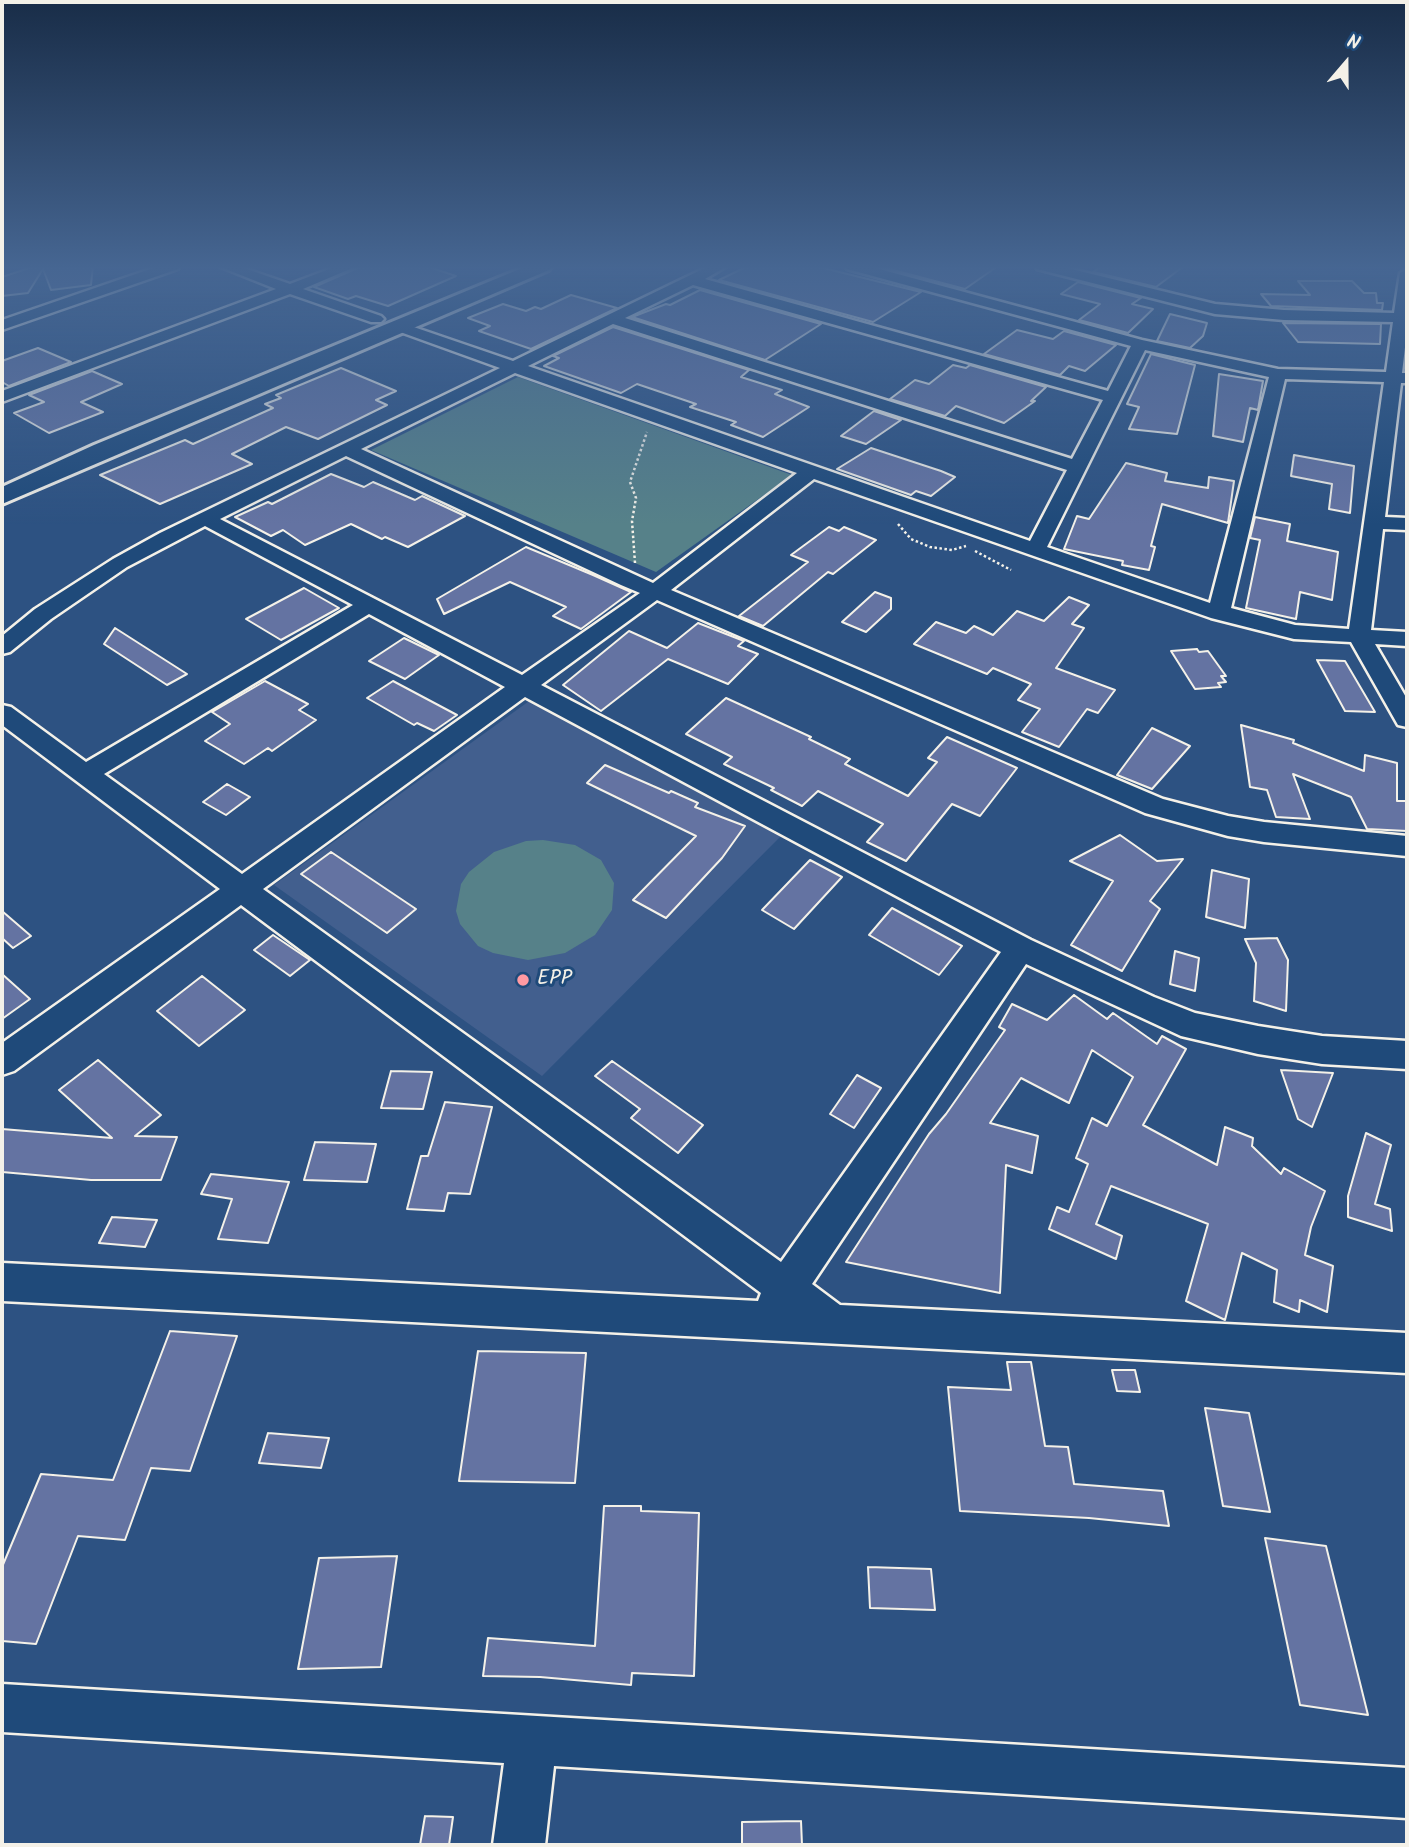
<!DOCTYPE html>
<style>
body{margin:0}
#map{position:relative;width:1409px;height:1847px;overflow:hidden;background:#2d5282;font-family:Kalam,sans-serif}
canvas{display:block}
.frame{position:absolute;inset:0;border:4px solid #f4f1e8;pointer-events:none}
.north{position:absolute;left:1311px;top:28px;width:70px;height:70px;-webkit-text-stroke:5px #1f4a7a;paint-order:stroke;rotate:20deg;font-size:19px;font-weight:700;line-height:28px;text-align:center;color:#f4f1e8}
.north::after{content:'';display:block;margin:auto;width:24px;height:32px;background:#f4f1e8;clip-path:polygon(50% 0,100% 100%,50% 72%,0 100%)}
</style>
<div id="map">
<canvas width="1409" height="1847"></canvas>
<div class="frame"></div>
<div class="north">N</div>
</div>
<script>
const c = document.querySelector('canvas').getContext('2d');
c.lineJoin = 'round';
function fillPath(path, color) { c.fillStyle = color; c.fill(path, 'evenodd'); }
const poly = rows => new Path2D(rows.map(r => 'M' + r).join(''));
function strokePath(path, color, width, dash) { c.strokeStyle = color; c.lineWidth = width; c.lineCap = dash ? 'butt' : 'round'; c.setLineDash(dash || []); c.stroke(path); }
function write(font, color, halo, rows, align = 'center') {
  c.font = font + ' Kalam,sans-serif'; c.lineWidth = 6; c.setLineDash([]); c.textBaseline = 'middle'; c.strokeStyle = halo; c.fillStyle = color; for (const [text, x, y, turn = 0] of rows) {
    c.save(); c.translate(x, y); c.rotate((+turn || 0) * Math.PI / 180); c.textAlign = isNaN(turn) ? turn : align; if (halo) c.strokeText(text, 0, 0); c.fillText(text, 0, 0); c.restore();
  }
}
fillPath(poly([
 [532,699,785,832,542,1076,274,885]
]), '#425f8e');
fillPath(poly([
 [518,377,792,475,656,572,371,450],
 [543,840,575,845,601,860,614,883,612,910,595,935,565,953,528,960,493,953,478,946,460,924,456,911,461,884,469,872,494,852,526,841]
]), '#568189');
const building = poly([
 [35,266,93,266,91,285,51,290,43,269,28,293,2,296,2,277,35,266],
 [362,266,426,266,456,276,388,306,356,296,348,299,314,287,362,266],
 [748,266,815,266,921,292,873,322,719,280,748,266],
 [878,266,998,266,965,289,878,266],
 [1101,266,1184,266,1156,287,1093,272,1101,266],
 [1298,281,1352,281,1364,293,1376,293,1377,303,1383,303,1382,310,1271,306,1261,294,1310,295,1298,281],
 [1078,282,1141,298,1132,304,1153,309,1128,333,1079,320,1100,304,1061,294,1078,282],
 [700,290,821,324,765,360,632,317,666,304,670,305,700,290],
 [571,295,617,308,531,349,479,331,490,326,468,318,503,304,526,311,535,307,541,309,571,295],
 [1170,314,1207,323,1203,336,1190,348,1157,341,1170,314],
 [1283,323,1381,324,1380,344,1298,342,1283,323],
 [613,327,749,370,741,377,782,390,775,394,809,407,763,437,731,425,736,422,690,407,696,404,637,384,621,393,544,366,559,358,553,356,613,327],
 [1017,330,1053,339,1064,331,1116,345,1085,371,1069,366,1060,375,984,354,1017,330],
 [38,348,71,362,9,386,2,382,2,361,38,348],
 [1151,354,1195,365,1177,434,1129,429,1139,407,1127,404,1151,354],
 [953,365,966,368,970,365,1046,387,1031,401,1035,401,1004,423,956,406,945,416,890,399,915,380,929,384,953,365],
 [341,368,396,391,376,400,387,405,318,439,286,427,232,454,252,464,160,504,100,475,185,440,193,444,273,408,265,404,281,398,276,395,341,368],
 [92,371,122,384,81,402,103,412,49,433,14,413,44,402,29,395,92,371],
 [1219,374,1263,381,1258,410,1250,408,1243,442,1213,436,1219,374],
 [874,411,901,420,866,444,841,436,874,411],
 [871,448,941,471,955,477,931,496,916,491,911,495,837,469,871,448],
 [1294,455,1354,466,1350,513,1329,509,1332,484,1291,476,1294,455],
 [1126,463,1167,473,1165,481,1208,488,1209,477,1234,481,1228,523,1162,504,1151,546,1155,547,1149,570,1122,565,1123,561,1064,549,1077,516,1089,519,1126,463],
 [331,474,364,487,373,482,415,500,422,496,465,516,408,547,385,537,382,539,351,524,305,545,283,530,271,536,235,517,268,502,272,504,331,474],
 [1255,517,1290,524,1287,541,1338,552,1332,600,1300,592,1296,619,1246,608,1260,540,1250,538,1255,517],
 [829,527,839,531,844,527,876,540,833,574,828,572,763,626,739,616,808,562,791,555,829,527],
 [526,547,593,575,631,592,581,629,553,616,566,607,510,582,444,614,437,599,526,547],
 [304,588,339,608,281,640,246,619,304,588],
 [875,592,891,598,891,609,866,632,842,622,875,592],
 [1069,597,1089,605,1072,624,1084,628,1056,668,1115,690,1098,713,1087,709,1059,747,1022,732,1040,709,1018,700,1031,684,993,668,987,674,914,644,936,622,966,633,974,626,993,635,1017,611,1044,621,1069,597],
 [698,623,744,641,738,646,758,654,728,684,668,659,601,711,563,685,629,631,667,648,698,623],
 [115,628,187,674,167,685,104,644,115,628],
 [404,638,439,655,405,679,369,661,404,638],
 [1197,649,1199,652,1208,651,1226,676,1221,676,1226,682,1218,683,1221,687,1195,689,1171,651,1197,649],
 [1317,660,1345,661,1375,712,1345,711,1317,660],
 [265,681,308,704,299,710,316,720,272,751,268,748,244,764,205,741,230,724,212,712,265,681],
 [393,681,457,715,434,731,417,723,414,725,367,698,393,681],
 [726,698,811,737,809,739,850,759,845,764,908,796,937,762,928,758,947,737,1017,768,980,816,952,804,906,861,867,842,883,824,818,791,802,806,771,790,774,788,724,764,732,757,686,734,726,698],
 [1241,725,1294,740,1293,743,1364,771,1365,755,1397,763,1397,801,1407,801,1407,831,1367,829,1351,797,1293,774,1310,819,1276,817,1267,790,1250,787,1241,725],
 [1152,728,1190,746,1152,789,1117,775,1152,728],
 [605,765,669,793,671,791,698,803,695,807,745,826,722,858,666,918,633,900,696,836,587,783,605,765],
 [227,784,250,797,226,815,203,802,227,784],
 [1120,835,1157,861,1183,859,1150,901,1160,909,1122,971,1071,945,1113,881,1070,861,1120,835],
 [331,852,416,909,387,933,301,874,331,852],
 [810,860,842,877,794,929,762,910,810,860],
 [1212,870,1249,879,1245,928,1206,917,1212,870],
 [892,908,962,946,939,975,869,935,892,908],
 [2,911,31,936,13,948,2,938,2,911],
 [273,935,310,960,290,976,254,950,273,935],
 [1277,938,1288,960,1286,1011,1254,1001,1256,963,1245,939,1277,938],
 [1175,951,1199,958,1195,991,1170,984,1175,951],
 [2,974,30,999,2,1019,2,974],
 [202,976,245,1010,199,1046,157,1011,202,976],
 [1074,995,1107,1019,1113,1013,1157,1044,1162,1036,1186,1049,1143,1125,1217,1165,1225,1127,1253,1138,1252,1146,1281,1174,1284,1168,1325,1191,1311,1227,1305,1255,1333,1266,1327,1312,1300,1300,1299,1312,1274,1302,1277,1270,1242,1253,1225,1320,1186,1301,1208,1224,1111,1186,1096,1224,1122,1236,1116,1259,1049,1229,1057,1207,1069,1212,1088,1164,1076,1158,1092,1118,1107,1126,1133,1077,1092,1050,1069,1103,1021,1078,990,1123,1038,1136,1032,1173,1006,1165,1000,1293,846,1262,929,1134,946,1114,1005,1030,999,1027,1012,1004,1047,1020,1074,995],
 [98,1060,161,1115,135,1136,177,1137,161,1180,91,1180,2,1172,2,1129,112,1138,59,1090,98,1060],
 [612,1061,703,1125,678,1153,631,1118,640,1109,595,1076,612,1061],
 [1281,1070,1333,1073,1312,1127,1298,1119,1281,1070],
 [391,1071,432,1072,423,1109,381,1108,391,1071],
 [857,1075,881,1088,854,1128,830,1114,857,1075],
 [445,1102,492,1107,470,1194,448,1193,444,1211,407,1209,421,1156,428,1156,445,1102],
 [1366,1133,1391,1145,1375,1204,1390,1209,1392,1231,1348,1217,1348,1196,1366,1133],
 [315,1142,376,1144,367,1182,304,1180,315,1142],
 [211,1174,289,1182,268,1243,218,1239,232,1199,201,1194,211,1174],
 [112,1217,157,1220,145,1247,99,1243,112,1217],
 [170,1331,237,1336,190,1471,151,1468,125,1540,78,1536,36,1644,2,1641,2,1567,41,1474,113,1480,170,1331],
 [478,1351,586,1353,575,1483,459,1481,478,1351],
 [1007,1362,1031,1362,1045,1446,1068,1447,1074,1484,1163,1491,1169,1526,1089,1518,960,1511,948,1387,1011,1390,1007,1362],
 [1112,1370,1135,1370,1140,1392,1117,1391,1112,1370],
 [1205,1408,1249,1413,1270,1512,1223,1506,1205,1408],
 [268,1433,329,1438,321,1468,259,1463,268,1433],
 [604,1506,641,1506,641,1511,699,1513,694,1676,632,1673,631,1685,540,1677,483,1676,488,1638,595,1646,604,1506],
 [1265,1538,1326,1546,1368,1715,1300,1705,1265,1538],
 [397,1556,381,1667,298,1669,319,1558,397,1556],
 [868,1567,931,1569,935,1610,870,1608,868,1567],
 [425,1816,453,1817,449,1845,420,1845,425,1816],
 [801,1821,802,1845,742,1845,742,1822,801,1821]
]);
fillPath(building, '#6473a2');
strokePath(building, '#f4f1e8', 2);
const minor = poly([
 [159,266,180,266,178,269,2,330,2,320,159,266],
 [218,266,238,266,290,284,337,266,357,266,303,289,381,316,384,319,381,322,371,322,290,294,2,402,2,391,276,289,218,266],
 [709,266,727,266,705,279,1108,391,1131,346,847,269,845,266,868,266,1142,340,1278,369,1386,372,1393,322,1284,320,1215,314,1037,269,1035,266,1059,266,1215,304,1284,310,1394,313,1400,273,1407,269,1407,330,1402,373,1407,373,1407,383,1401,383,1385,517,1407,518,1407,530,1383,529,1371,630,1407,632,1407,646,1375,644,1407,699,1407,727,1398,725,1351,642,1294,639,1211,618,814,479,671,590,1163,799,1228,816,1264,822,1407,836,1407,856,1264,842,1228,836,1145,813,657,600,541,685,1031,940,1154,997,1195,1013,1258,1026,1322,1036,1407,1041,1407,1069,1322,1064,1258,1054,1181,1036,1026,964,812,1284,840,1305,1407,1333,1407,1373,2,1301,2,1263,758,1301,761,1293,241,905,14,1071,2,1075,2,1043,220,889,2,725,2,705,11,707,86,762,353,605,205,526,127,567,51,619,10,652,2,654,2,636,35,609,113,559,160,533,500,368,392,329,389,326,392,323,402,323,513,361,709,266],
 [693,285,1103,400,1072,459,625,318,693,285],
 [613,324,1067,470,1030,541,528,366,613,324],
 [1145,350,1269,377,1210,603,1047,547,1145,350],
 [515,373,797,473,653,583,361,449,515,373],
 [1285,379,1384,382,1349,629,1295,625,1231,608,1285,379],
 [346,456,621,585,640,593,522,675,220,519,346,456],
 [369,614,505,687,242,874,104,774,369,614],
 [525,697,1001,952,781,1262,263,889,525,697],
 [2,1684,1407,1768,1407,1818,554,1766,545,1845,493,1845,504,1763,2,1732,2,1684]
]);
const major = poly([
 [527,266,552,266,549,270,2,504,2,487,94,445,527,266]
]);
strokePath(minor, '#f4f1e8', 5);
strokePath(major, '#f4f1e8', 6);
strokePath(poly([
 [898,524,911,539,930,547,952,550,966,546],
 [975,551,1011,570],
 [635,563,632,521,636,498,630,482,647,432]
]), '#f4f1e8', 2.5, [2.5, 2.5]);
fillPath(minor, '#1f4a7a');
fillPath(major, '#1f4a7a');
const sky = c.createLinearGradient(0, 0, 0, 525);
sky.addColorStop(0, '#192d48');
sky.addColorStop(0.51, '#466692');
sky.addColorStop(1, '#46669200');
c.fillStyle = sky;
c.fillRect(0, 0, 1409, 525);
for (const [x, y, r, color] of [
 [523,980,7,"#ff9aa2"]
]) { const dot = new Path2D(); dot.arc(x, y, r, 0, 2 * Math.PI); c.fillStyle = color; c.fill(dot); strokePath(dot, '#1f4a7a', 2.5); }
write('21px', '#f4f1e8', '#1f4a7a', [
 ["EPP",537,980]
], 'left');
</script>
